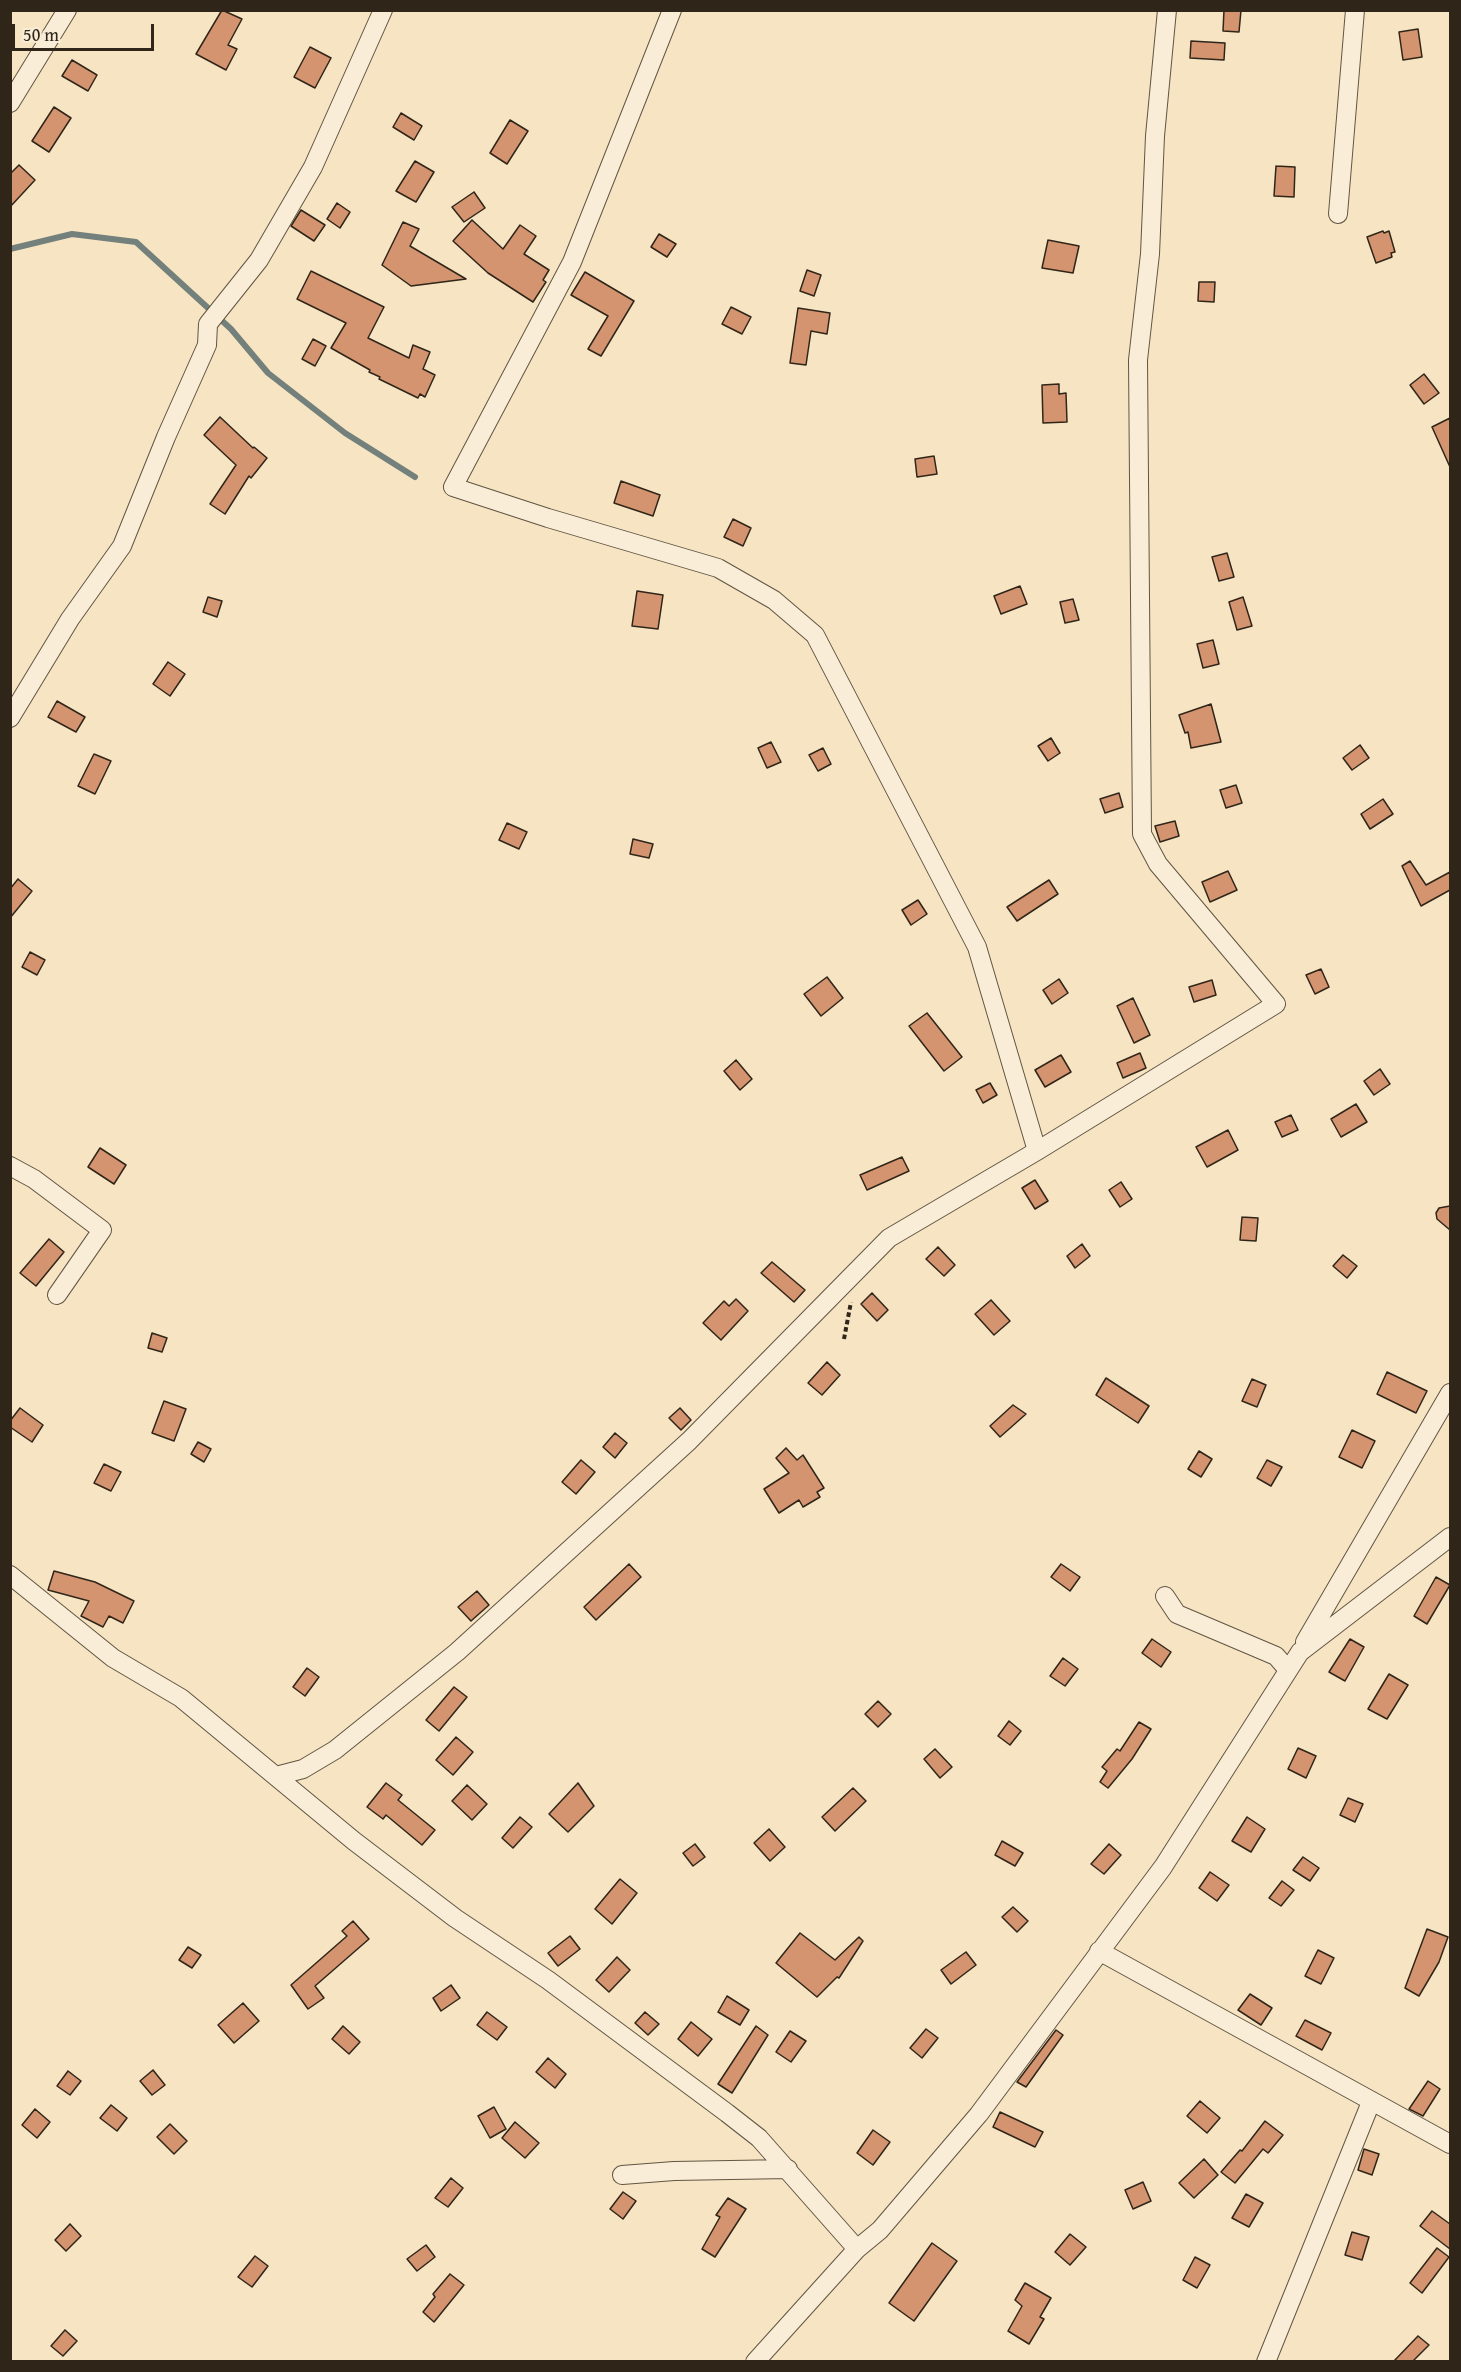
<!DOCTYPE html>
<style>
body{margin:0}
#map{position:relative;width:1461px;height:2372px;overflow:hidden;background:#f6e4c2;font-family:"Gentium Book Plus",serif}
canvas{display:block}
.frame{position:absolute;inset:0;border:12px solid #2f2519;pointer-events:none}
.scale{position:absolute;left:12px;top:24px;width:142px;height:27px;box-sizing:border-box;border:3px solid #2f2519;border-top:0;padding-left:8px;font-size:18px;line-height:21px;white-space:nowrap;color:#2f2519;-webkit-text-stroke:4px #f9edd7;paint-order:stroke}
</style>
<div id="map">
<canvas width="1461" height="2372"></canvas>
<div class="frame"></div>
<div class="scale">50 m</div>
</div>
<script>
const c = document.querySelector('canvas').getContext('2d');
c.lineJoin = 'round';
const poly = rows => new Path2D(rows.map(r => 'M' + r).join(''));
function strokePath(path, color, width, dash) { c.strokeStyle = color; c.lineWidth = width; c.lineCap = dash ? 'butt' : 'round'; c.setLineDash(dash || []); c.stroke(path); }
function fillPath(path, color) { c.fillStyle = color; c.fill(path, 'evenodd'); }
strokePath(poly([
 [10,249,72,234,136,242,231,329,268,373,345,433,415,477]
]), '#73807b', 6);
const building = poly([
 [222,10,242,19,228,45,237,49,226,70,196,54,222,10],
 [1224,10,1241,10,1239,32,1223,31,1224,10],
 [1418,29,1422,57,1403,60,1399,32,1418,29],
 [1191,41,1225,43,1224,60,1190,58,1191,41],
 [310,47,331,58,315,88,294,77,310,47],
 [72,60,97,75,88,91,62,76,72,60],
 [54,107,71,118,49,152,32,141,54,107],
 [401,113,422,126,414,140,393,127,401,113],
 [510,120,528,131,507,164,490,153,510,120],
 [415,161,434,172,416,202,396,191,415,161],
 [19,165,35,180,10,207,10,174,19,165],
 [1276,166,1295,167,1294,197,1274,196,1276,166],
 [474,192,485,208,464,222,452,207,474,192],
 [337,203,350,212,340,228,327,219,337,203],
 [301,210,325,225,314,241,291,226,301,210],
 [472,220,503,249,520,225,536,236,524,254,549,270,543,280,546,282,533,302,488,273,453,241,472,220],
 [403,222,419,229,410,246,466,279,411,286,382,265,403,222],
 [1383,231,1384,233,1389,231,1395,252,1391,253,1392,257,1376,263,1367,237,1383,231],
 [659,234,676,244,667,257,651,247,659,234],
 [1048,240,1079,246,1073,273,1042,268,1048,240],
 [807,270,821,275,814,296,800,291,807,270],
 [311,271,384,307,368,338,409,358,413,345,430,352,423,369,435,375,425,397,420,394,418,398,379,379,380,377,369,372,370,370,331,348,346,323,297,299,311,271],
 [585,272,634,301,601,356,588,349,608,316,571,295,585,272],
 [1199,282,1215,282,1214,302,1198,301,1199,282],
 [731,307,751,317,742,334,722,324,731,307],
 [798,308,830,313,827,334,811,331,806,365,790,363,798,308],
 [313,339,326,346,315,366,302,359,313,339],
 [1424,374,1439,393,1424,404,1410,385,1424,374],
 [1059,384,1059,394,1066,393,1067,422,1043,423,1042,385,1059,384],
 [220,417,253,448,254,447,267,458,251,478,249,476,225,514,210,504,236,465,204,435,220,417],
 [1450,418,1450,467,1432,427,1450,418],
 [934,456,937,474,917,477,915,459,934,456],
 [621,481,660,495,653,516,614,503,621,481],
 [733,519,751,528,743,546,724,537,733,519],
 [1227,553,1234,577,1219,581,1212,557,1227,553],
 [1020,586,1027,604,1001,614,994,596,1020,586],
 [637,591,663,595,658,629,632,626,637,591],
 [208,597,222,601,217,617,203,612,208,597],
 [1243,597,1252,626,1237,630,1229,602,1243,597],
 [1073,599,1079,620,1065,623,1060,602,1073,599],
 [1213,640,1219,664,1203,668,1197,644,1213,640],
 [168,662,185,674,170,696,153,684,168,662],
 [57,701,85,717,76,732,48,717,57,701],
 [1211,704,1221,742,1191,748,1188,732,1185,733,1179,715,1211,704],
 [1051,738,1060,753,1048,761,1038,746,1051,738],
 [771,742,781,762,767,768,758,748,771,742],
 [1360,745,1369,758,1352,770,1343,758,1360,745],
 [823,748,831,764,818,771,809,755,823,748],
 [94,754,111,761,95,794,78,786,94,754],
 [1236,785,1242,803,1226,808,1220,790,1236,785],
 [1119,793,1123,807,1105,813,1100,799,1119,793],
 [1383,799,1393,814,1370,829,1361,814,1383,799],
 [1175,821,1179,836,1160,842,1155,826,1175,821],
 [507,823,527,832,519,849,499,840,507,823],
 [633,839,653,844,649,858,630,854,633,839],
 [1410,861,1426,885,1450,872,1450,890,1421,906,1402,866,1410,861],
 [1228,871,1237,890,1210,902,1202,882,1228,871],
 [18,879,32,891,10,918,10,889,18,879],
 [1049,880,1058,894,1017,921,1007,907,1049,880],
 [918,900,927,914,911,925,902,910,918,900],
 [30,952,45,960,37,975,22,967,30,952],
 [1321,969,1329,987,1315,994,1306,975,1321,969],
 [827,977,843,998,821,1016,804,994,827,977],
 [1059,979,1068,993,1052,1004,1043,990,1059,979],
 [1212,980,1216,995,1194,1002,1189,987,1212,980],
 [1133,998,1150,1035,1134,1043,1117,1006,1133,998],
 [927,1013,962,1057,944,1071,909,1026,927,1013],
 [1140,1053,1146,1068,1123,1078,1117,1063,1140,1053],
 [1061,1055,1071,1072,1045,1087,1035,1070,1061,1055],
 [736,1060,752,1079,740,1090,724,1071,736,1060],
 [1380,1069,1390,1084,1374,1095,1364,1081,1380,1069],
 [990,1083,997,1095,983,1103,976,1090,990,1083],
 [1356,1104,1367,1122,1341,1137,1331,1119,1356,1104],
 [1291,1115,1298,1130,1282,1137,1275,1122,1291,1115],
 [1228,1130,1238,1150,1207,1167,1196,1147,1228,1130],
 [100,1148,126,1165,114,1184,88,1167,100,1148],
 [902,1157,909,1171,867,1190,860,1175,902,1157],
 [1035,1180,1048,1201,1035,1209,1022,1188,1035,1180],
 [1121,1182,1132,1199,1120,1207,1109,1190,1121,1182],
 [1450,1206,1450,1230,1437,1219,1436,1213,1439,1208,1450,1206],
 [1242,1217,1258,1218,1256,1241,1240,1240,1242,1217],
 [49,1239,64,1252,36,1286,20,1273,49,1239],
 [1082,1244,1090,1256,1075,1268,1067,1256,1082,1244],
 [938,1247,955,1265,944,1276,926,1259,938,1247],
 [1343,1255,1357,1266,1347,1278,1333,1266,1343,1255],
 [772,1262,805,1290,794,1302,761,1273,772,1262],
 [872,1293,888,1310,877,1321,861,1304,872,1293],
 [736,1299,748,1311,721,1340,703,1323,724,1301,729,1306,736,1299],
 [991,1300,1010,1321,994,1335,975,1314,991,1300],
 [152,1333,167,1338,162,1352,148,1348,152,1333],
 [827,1362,840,1375,822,1395,808,1383,827,1362],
 [1387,1372,1427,1391,1416,1413,1377,1394,1387,1372],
 [1106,1378,1149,1406,1138,1423,1096,1395,1106,1378],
 [1252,1379,1266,1385,1257,1407,1242,1401,1252,1379],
 [164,1401,186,1409,174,1441,152,1433,164,1401],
 [1013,1405,1026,1414,1000,1437,990,1426,1013,1405],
 [20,1408,43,1425,32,1442,10,1427,10,1421,20,1408],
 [680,1408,691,1420,681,1430,669,1418,680,1408],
 [1352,1430,1375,1441,1362,1468,1339,1457,1352,1430],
 [615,1433,627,1443,615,1458,603,1447,615,1433],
 [198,1442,211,1449,204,1462,191,1454,198,1442],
 [786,1448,797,1460,803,1455,824,1488,817,1492,820,1497,803,1507,799,1500,779,1513,764,1489,789,1473,776,1458,786,1448],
 [1199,1451,1212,1459,1201,1477,1188,1469,1199,1451],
 [581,1460,595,1472,576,1494,562,1482,581,1460],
 [1267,1460,1282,1467,1271,1486,1257,1478,1267,1460],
 [104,1464,121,1472,111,1491,94,1483,104,1464],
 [629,1564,641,1577,596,1620,584,1607,629,1564],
 [1061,1564,1080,1577,1070,1591,1051,1577,1061,1564],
 [54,1571,95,1582,134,1601,123,1623,109,1616,103,1627,81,1616,89,1601,48,1590,54,1571],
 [1436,1577,1450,1585,1427,1624,1414,1616,1436,1577],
 [477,1591,489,1605,471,1621,458,1607,477,1591],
 [1152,1639,1171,1652,1161,1667,1142,1653,1152,1639],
 [1350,1639,1364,1647,1345,1681,1329,1672,1350,1639],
 [1063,1658,1078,1669,1065,1686,1050,1676,1063,1658],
 [307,1668,319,1677,305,1696,293,1687,307,1668],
 [1389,1674,1408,1685,1387,1719,1368,1709,1389,1674],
 [454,1687,467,1697,439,1731,426,1720,454,1687],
 [878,1701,891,1714,878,1727,865,1714,878,1701],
 [1009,1721,1021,1731,1010,1745,998,1736,1009,1721],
 [1139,1722,1151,1729,1132,1759,1108,1788,1100,1782,1107,1771,1102,1767,1117,1749,1120,1751,1139,1722],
 [456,1737,473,1752,453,1775,436,1760,456,1737],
 [1298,1748,1316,1756,1306,1778,1288,1769,1298,1748],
 [935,1749,952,1767,940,1778,924,1759,935,1749],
 [386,1783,402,1795,398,1800,435,1830,422,1845,386,1815,383,1819,367,1807,386,1783],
 [578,1783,594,1806,568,1832,549,1814,578,1783],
 [467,1785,487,1804,472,1820,452,1801,467,1785],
 [853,1788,866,1801,835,1831,822,1817,853,1788],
 [1348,1798,1363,1804,1355,1822,1340,1815,1348,1798],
 [520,1817,532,1827,513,1848,502,1838,520,1817],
 [1247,1817,1265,1829,1251,1852,1232,1841,1247,1817],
 [769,1829,785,1847,770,1861,754,1843,769,1829],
 [1002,1841,1023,1853,1015,1866,995,1855,1002,1841],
 [695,1844,705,1857,693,1866,683,1853,695,1844],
 [1109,1844,1121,1855,1104,1874,1091,1864,1109,1844],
 [1303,1857,1319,1868,1310,1881,1293,1870,1303,1857],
 [1210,1872,1229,1885,1217,1901,1199,1888,1210,1872],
 [620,1879,637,1893,612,1924,595,1909,620,1879],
 [1282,1881,1294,1890,1281,1906,1269,1898,1282,1881],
 [1013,1907,1028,1921,1017,1932,1002,1917,1013,1907],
 [353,1921,369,1939,315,1986,324,1998,308,2009,291,1985,347,1936,342,1931,353,1921],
 [1427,1929,1448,1937,1439,1962,1419,1996,1405,1988,1427,1929],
 [800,1933,835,1960,859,1937,863,1941,839,1978,837,1977,817,1997,776,1963,800,1933],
 [570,1936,580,1949,558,1966,548,1953,570,1936],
 [188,1947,201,1955,192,1968,179,1960,188,1947],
 [1318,1950,1334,1958,1321,1984,1305,1976,1318,1950],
 [966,1952,976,1965,951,1984,941,1970,966,1952],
 [617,1957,630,1970,609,1992,596,1980,617,1957],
 [451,1985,460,1998,441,2011,433,1998,451,1985],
 [1250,1994,1272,2008,1261,2025,1238,2010,1250,1994],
 [727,1996,749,2010,740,2025,718,2012,727,1996],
 [243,2003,259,2021,234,2043,218,2025,243,2003],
 [487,2012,507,2027,497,2040,477,2025,487,2012],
 [645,2012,659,2024,648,2035,635,2023,645,2012],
 [1305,2020,1331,2033,1322,2050,1296,2036,1305,2020],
 [691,2022,712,2039,698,2056,678,2039,691,2022],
 [343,2026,360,2042,349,2054,332,2039,343,2026],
 [756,2026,768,2035,732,2093,718,2084,756,2026],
 [926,2029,938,2038,922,2058,910,2048,926,2029],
 [1056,2030,1063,2035,1026,2087,1017,2082,1056,2030],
 [790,2031,806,2041,791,2062,776,2052,790,2031],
 [548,2058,566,2074,555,2088,536,2072,548,2058],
 [153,2070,165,2085,152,2095,140,2081,153,2070],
 [68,2071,81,2081,70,2095,57,2086,68,2071],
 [1428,2081,1440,2089,1423,2116,1409,2109,1428,2081],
 [1200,2101,1220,2118,1207,2133,1187,2116,1200,2101],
 [111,2105,127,2118,117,2131,100,2118,111,2105],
 [494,2107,506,2129,490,2138,478,2116,494,2107],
 [35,2109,50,2122,37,2138,22,2125,35,2109],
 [1000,2112,1043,2132,1035,2147,993,2127,1000,2112],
 [1265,2121,1283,2135,1268,2153,1263,2149,1235,2183,1221,2172,1240,2150,1242,2151,1265,2121],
 [515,2122,539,2143,525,2158,502,2138,515,2122],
 [170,2124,187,2141,174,2154,157,2137,170,2124],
 [873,2130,890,2142,873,2165,857,2153,873,2130],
 [1364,2149,1379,2154,1372,2175,1358,2170,1364,2149],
 [1204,2159,1218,2175,1194,2198,1179,2183,1204,2159],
 [451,2178,463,2188,448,2207,435,2198,451,2178],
 [1143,2182,1151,2201,1133,2209,1125,2190,1143,2182],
 [623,2192,636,2201,623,2219,610,2209,623,2192],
 [1246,2194,1263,2203,1249,2227,1232,2218,1246,2194],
 [728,2198,746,2209,715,2257,702,2249,720,2217,716,2215,728,2198],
 [1432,2211,1450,2224,1450,2249,1420,2226,1432,2211],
 [70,2224,81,2236,66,2251,55,2240,70,2224],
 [1352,2232,1369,2237,1362,2260,1345,2255,1352,2232],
 [1070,2234,1086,2247,1070,2265,1055,2252,1070,2234],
 [932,2243,957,2261,914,2321,889,2303,932,2243],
 [426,2245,435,2257,417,2271,407,2259,426,2245],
 [1437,2248,1449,2257,1422,2293,1410,2283,1437,2248],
 [255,2256,268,2266,252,2287,238,2277,255,2256],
 [1195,2257,1210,2265,1197,2288,1183,2280,1195,2257],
 [450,2274,464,2285,434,2322,423,2312,435,2297,433,2294,450,2274],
 [1025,2283,1051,2298,1040,2317,1044,2319,1029,2344,1008,2331,1022,2306,1015,2300,1025,2283],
 [65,2330,77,2341,63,2356,51,2346,65,2330],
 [1418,2336,1429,2345,1413,2361,1394,2361,1418,2336]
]);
fillPath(building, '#d59470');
strokePath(building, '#2f2519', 1.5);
const minor = poly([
 [672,10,572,262,453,487,548,518,718,568,774,600,815,635,977,947,1037,1151],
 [10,103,67,10],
 [1338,214,1355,10],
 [10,718,70,619,122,546,166,437,207,345,208,324,259,260,313,167,383,10],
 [10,1166,34,1179,102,1230,57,1295],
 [10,1575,113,1658,181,1698,354,1841,455,1918,548,1980,727,2113,759,2138,857,2249],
 [1165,1596,1177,1614,1276,1656,1288,1670],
 [1305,1642,1450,1393],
 [276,1776,303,1769,335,1750,457,1652,689,1441,889,1238,1037,1151,1276,1004,1158,864,1142,834,1138,360,1150,254,1155,136,1167,10],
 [1099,1951,1450,2144],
 [622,2175,674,2171,788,2169],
 [755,2362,857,2249,880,2230,979,2114,1163,1867,1300,1652,1450,1537],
 [1266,2362,1371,2102]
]);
strokePath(minor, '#615543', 20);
strokePath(poly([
 [844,1339,851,1302]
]), '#2f2519', 4, [4.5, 3]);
strokePath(minor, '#f9edd7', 18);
</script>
